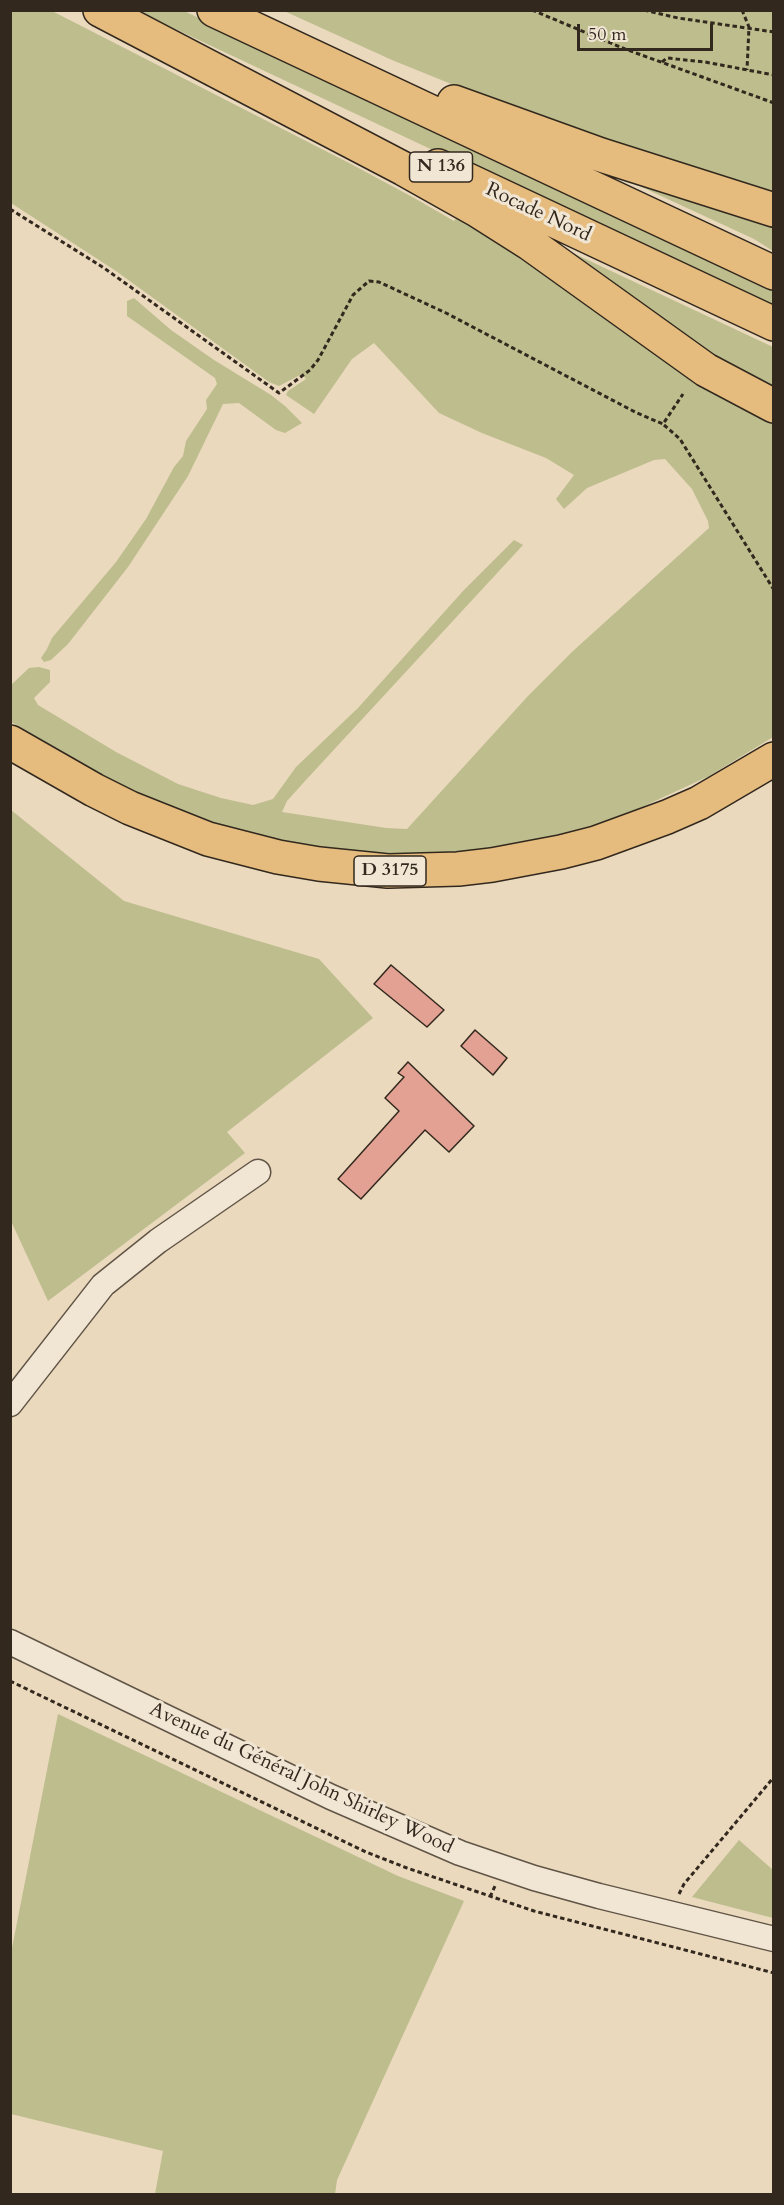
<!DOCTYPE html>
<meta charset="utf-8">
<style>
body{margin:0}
#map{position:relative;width:784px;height:2205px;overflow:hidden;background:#ead9bd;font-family:Cardo,serif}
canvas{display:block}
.frame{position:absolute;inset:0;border:12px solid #32281e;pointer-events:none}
.scale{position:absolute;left:577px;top:24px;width:136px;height:27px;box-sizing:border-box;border:3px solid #32281e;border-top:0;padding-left:8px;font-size:18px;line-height:21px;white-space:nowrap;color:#32281e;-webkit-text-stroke:4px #f1e6d4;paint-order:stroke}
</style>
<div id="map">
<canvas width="784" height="2205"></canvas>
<div class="frame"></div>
<div class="scale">50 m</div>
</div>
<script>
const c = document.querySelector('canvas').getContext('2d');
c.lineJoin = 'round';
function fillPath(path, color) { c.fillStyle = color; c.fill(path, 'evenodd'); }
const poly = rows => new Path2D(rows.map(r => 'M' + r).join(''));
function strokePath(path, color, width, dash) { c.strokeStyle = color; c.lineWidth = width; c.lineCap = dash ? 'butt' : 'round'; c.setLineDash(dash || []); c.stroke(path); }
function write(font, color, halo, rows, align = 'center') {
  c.font = font + ' Cardo,serif'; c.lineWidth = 6; c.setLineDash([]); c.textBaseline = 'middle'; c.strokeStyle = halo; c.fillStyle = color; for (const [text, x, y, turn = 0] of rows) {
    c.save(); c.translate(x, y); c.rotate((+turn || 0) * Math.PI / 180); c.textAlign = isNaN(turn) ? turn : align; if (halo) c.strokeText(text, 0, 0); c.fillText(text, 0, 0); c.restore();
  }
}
fillPath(poly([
 [11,11,52,11,351,164,416,199,454,221,459,215,704,383,773,423,773,737,709,776,627,814,598,824,536,840,468,851,430,854,359,852,334,849,277,839,222,826,182,812,123,787,11,722,11,685,29,668,39,667,50,670,50,682,34,698,38,705,116,752,178,784,221,798,253,805,273,799,296,767,358,708,464,590,514,540,523,545,305,781,287,801,282,812,386,828,407,829,528,696,573,651,709,528,708,521,692,489,665,459,654,460,587,488,564,509,556,499,574,475,546,458,482,433,439,413,374,343,352,359,314,414,286,395,288,391,306,379,302,374,279,386,269,382,116,271,11,203],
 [137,11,184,11,773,288,773,310],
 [284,11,773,11,773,198,618,148,466,90,392,60],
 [605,170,773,219,773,251,754,239],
 [560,247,773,347,773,398],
 [134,298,171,330,214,360,271,395,285,406,302,423,285,433,276,430,239,403,223,404,188,476,128,567,68,644,51,660,44,662,41,658,47,649,52,638,116,562,146,519,174,467,183,456,186,441,207,409,206,400,217,384,215,378,127,316,127,301],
 [11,810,124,901,319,959,373,1018,227,1132,245,1153,48,1301,11,1221],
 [58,1714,398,1876,464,1901,337,2180,335,2194,155,2194,163,2151,11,2114,11,1953],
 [739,1840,773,1870,773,1918,692,1897]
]), '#bdbd8d');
const building = poly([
 [391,965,444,1010,427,1027,374,984,391,965],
 [475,1030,507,1058,493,1075,461,1046,475,1030],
 [408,1062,474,1126,449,1152,425,1130,361,1199,338,1179,399,1111,385,1098,404,1077,398,1073,408,1062]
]);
fillPath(building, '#e2a192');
strokePath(building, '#32281e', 1.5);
const minor = poly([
 [10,1404,103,1285,158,1241,258,1172],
 [10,1642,331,1797,460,1853,534,1878,599,1896,774,1939]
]);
const highway = poly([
 [100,10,404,169,477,210,529,243,706,370,774,406],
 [214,10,774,273],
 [454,102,601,155,774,210],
 [438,166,774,324],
 [10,742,94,790,130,808,208,839,278,857,319,864,388,871,458,869,492,865,561,852,596,843,667,817,699,803,774,759]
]);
strokePath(minor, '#605446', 27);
strokePath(highway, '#32281e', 36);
strokePath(poly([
 [532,10,625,49,774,103],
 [644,10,678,18,774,32],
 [742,10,749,27,747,70],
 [662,62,667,58,705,62,774,75],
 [10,209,104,268,279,393,310,370,318,360,353,295,369,281,379,282,446,313,637,413,663,424,683,394],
 [664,425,680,439,774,590],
 [10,1681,366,1852,407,1868,534,1911,774,1973],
 [679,1894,684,1884,774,1777],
 [490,1897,495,1886]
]), '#32281e', 3, [4.5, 3]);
strokePath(minor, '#f1e6d4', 24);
strokePath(highway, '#e5bc7e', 33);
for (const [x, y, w] of [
 [441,167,63],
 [390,871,72]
]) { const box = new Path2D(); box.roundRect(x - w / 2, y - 15, w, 30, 4.5); c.fillStyle = '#f1e6d4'; c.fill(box); strokePath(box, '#32281e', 1.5); }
write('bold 18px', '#32281e', null, [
 ["N 136",441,167],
 ["D 3175",390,871]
]);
write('20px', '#32281e', '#f1e6d4', [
 ["Rocade Nord",538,213,25],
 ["Avenue du Général John Shirley Wood",301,1779,25]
]);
</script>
